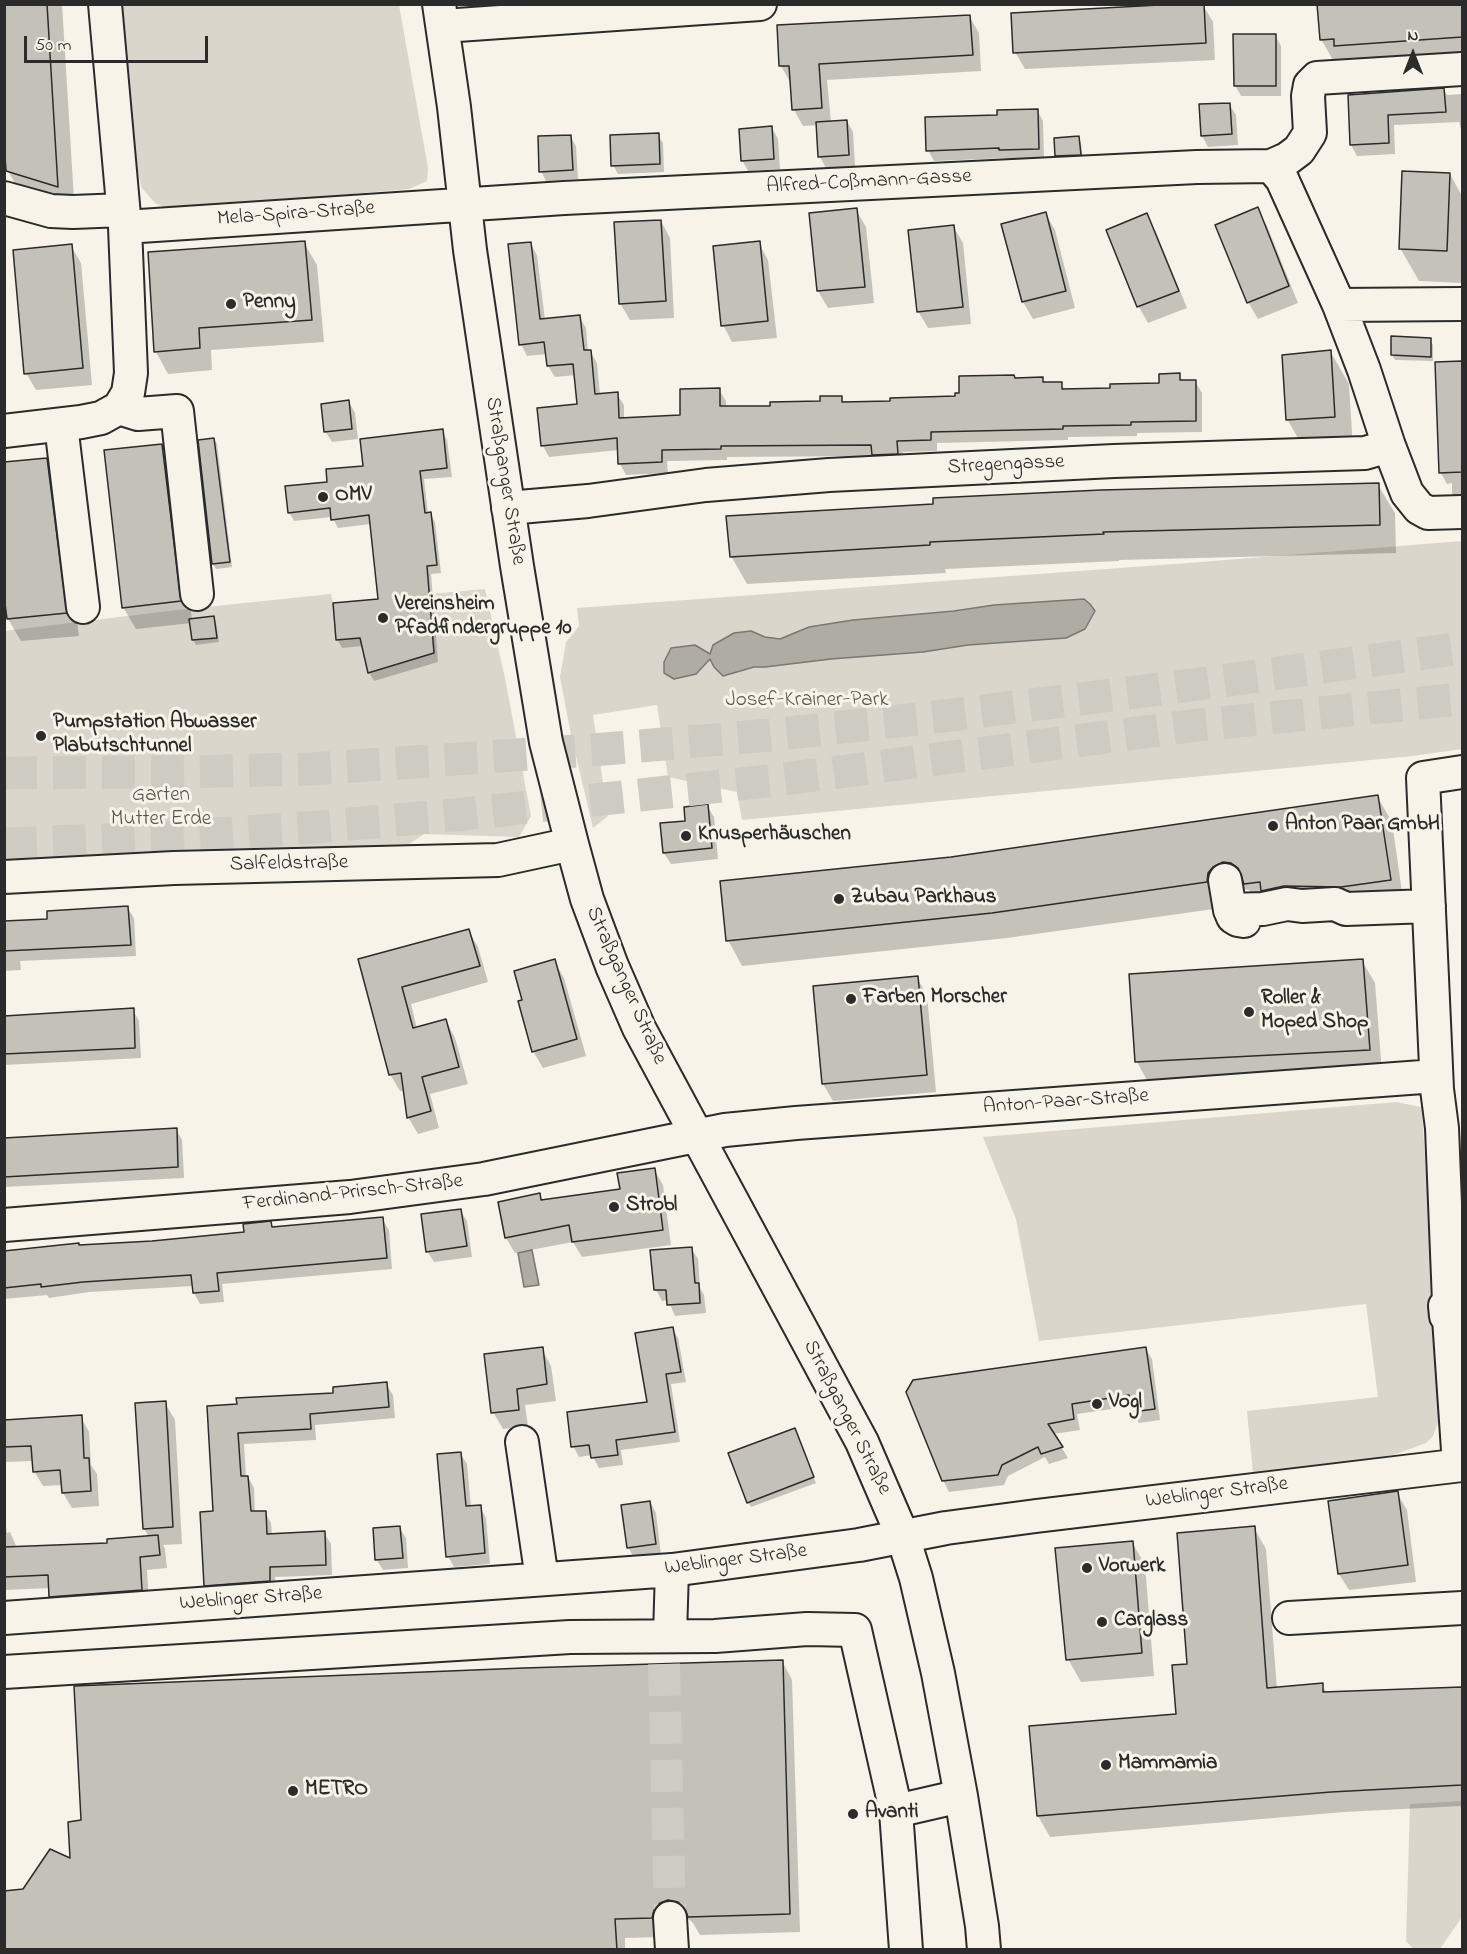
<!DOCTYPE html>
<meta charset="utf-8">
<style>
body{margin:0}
#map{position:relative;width:1467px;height:1954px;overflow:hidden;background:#f7f3e8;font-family:"Indie Flower",sans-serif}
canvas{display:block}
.frame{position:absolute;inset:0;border:6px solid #2b2b2b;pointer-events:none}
.north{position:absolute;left:1383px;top:24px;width:60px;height:60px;-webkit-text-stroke:4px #f7f3e8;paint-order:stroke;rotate:0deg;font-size:16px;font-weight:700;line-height:24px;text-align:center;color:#2b2b2b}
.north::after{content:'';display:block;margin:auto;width:21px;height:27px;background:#2b2b2b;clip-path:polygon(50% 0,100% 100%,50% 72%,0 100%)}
.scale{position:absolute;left:24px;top:36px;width:184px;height:27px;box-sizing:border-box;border:3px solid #2b2b2b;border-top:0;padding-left:8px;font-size:18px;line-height:21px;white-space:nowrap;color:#2b2b2b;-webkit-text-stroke:4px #f7f3e8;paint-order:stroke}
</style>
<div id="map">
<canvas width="1467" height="1954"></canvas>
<div class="frame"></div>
<div class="north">N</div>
<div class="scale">50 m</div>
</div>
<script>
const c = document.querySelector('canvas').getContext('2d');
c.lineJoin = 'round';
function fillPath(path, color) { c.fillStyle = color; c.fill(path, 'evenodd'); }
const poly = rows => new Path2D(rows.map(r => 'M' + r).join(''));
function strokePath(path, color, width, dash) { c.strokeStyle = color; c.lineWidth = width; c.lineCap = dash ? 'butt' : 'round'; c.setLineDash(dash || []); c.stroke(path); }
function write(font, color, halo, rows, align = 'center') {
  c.font = font + ' "Indie Flower",sans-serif'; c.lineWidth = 6; c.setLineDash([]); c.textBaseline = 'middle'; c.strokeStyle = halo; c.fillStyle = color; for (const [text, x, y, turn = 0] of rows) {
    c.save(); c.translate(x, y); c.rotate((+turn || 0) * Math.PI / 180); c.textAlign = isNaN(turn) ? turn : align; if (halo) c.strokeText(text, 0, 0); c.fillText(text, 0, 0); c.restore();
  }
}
fillPath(poly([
 [119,5,399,5,428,168,427,181,409,189,171,210,155,203,142,188,133,157],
 [1462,541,1462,749,1413,756,742,820,737,792,668,777,657,705,593,715,608,816,593,828,571,735,560,677,566,642,579,626,577,608,1201,562],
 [485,589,505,678,531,816,519,837,424,834,403,848,5,868,4,631,177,610,331,594,333,603],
 [1396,1102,1421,1107,1423,1128,1441,1405,1438,1422,1433,1436,1426,1443,1396,1454,1355,1463,1256,1477,1253,1473,1247,1411,1378,1397,1366,1304,1039,1341,1016,1219,983,1137],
 [1462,1801,1462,1917,1440,1949,1413,1949,1406,1941,1410,1804]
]), '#dad6cc');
const water = poly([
 [1084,599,1090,604,1095,611,1085,629,1066,638,968,645,923,652,831,659,765,667,754,667,723,676,714,667,710,659,696,674,674,679,664,673,664,662,671,648,695,645,710,654,713,645,734,633,751,631,765,637,780,639,809,627,853,620,954,611,994,605,1084,599],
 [532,1250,539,1285,524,1287,518,1253,532,1250]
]);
fillPath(water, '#afaca4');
strokePath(water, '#7a7874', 1.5);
fillPath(poly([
 [4,4,62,4,75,216,26,202,8,171],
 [1318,4,1462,4,1462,60,1334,62,1321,39],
 [1203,5,1213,22,1215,60,1025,69,1015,52],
 [969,16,979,33,981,71,827,80,831,122,847,121,853,132,855,166,826,168,820,157,818,125,803,126,794,110,790,82,781,66,779,27],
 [1275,35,1281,46,1281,96,1241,96,1235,85],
 [1444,90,1447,95,1462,94,1462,133,1459,122,1394,125,1395,154,1357,156,1351,145,1349,97],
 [1229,104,1236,115,1238,145,1208,147,1202,136],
 [1037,110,1043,121,1044,159,1007,161,1005,158,934,161,928,150,999,117],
 [772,128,778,139,780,169,748,171,742,160],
 [658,135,663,143,664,172,618,174,613,165],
 [570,136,576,146,578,179,546,181,541,171],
 [1079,138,1081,143,1083,159,1060,160,1057,155],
 [1450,174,1462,196,1462,283,1419,281,1400,248],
 [1257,209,1267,226,1298,303,1258,319,1248,302],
 [856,210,866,227,874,303,828,308,818,291],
 [1045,213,1055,230,1075,308,1033,319,1023,302,1003,225],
 [1146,215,1156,232,1187,308,1148,323,1139,307,1108,231],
 [661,221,670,238,674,318,630,320,620,303],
 [953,226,963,243,971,324,928,328,918,311],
 [304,243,317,265,324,342,211,350,212,370,168,374,156,352],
 [530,243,537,255,545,320,579,316,586,328,588,352,590,351,597,363,600,395,617,394,624,405,624,420,682,417,719,390,726,401,726,408,772,408,822,402,841,398,845,403,956,398,1015,379,1042,379,1044,383,1061,383,1065,390,1112,389,1161,384,1179,375,1183,381,1195,381,1202,393,1202,432,1137,433,1137,436,1068,437,1068,440,937,443,937,451,903,452,903,465,880,466,874,456,727,457,727,460,667,461,668,473,626,475,620,464,619,450,549,457,543,446,539,409,579,405,576,375,555,377,548,366,547,354,527,356,521,344],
 [759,243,768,260,777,338,732,342,723,325],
 [71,246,81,263,92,385,36,390,26,373],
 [1393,338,1430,340,1433,345,1433,361,1395,360,1392,355],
 [1330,351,1349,384,1353,449,1306,452,1287,419],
 [1462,362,1462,504,1459,504,1452,493,1452,483,1447,484,1441,473,1437,383,1451,363],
 [349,402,355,413,358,439,332,442,325,431],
 [442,431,447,440,452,477,424,479,428,514,430,513,435,522,441,573,431,574,438,662,374,681,369,672,363,646,342,648,337,639,380,601,371,524,338,528,332,517,294,521,289,512,329,483],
 [214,439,217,444,232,567,216,569,213,564],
 [162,445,175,468,192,620,213,617,216,622,219,642,196,645,193,640,192,623,136,629,123,607],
 [46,459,59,482,79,636,21,641,8,619,4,582],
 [1378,485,1395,513,1396,553,1119,560,1119,561,945,569,946,573,747,584,731,556],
 [1377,796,1392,822,1404,906,1260,910,1249,890,1238,888,1221,908,1007,938,742,966,728,940,951,859],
 [707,806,714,817,718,859,671,864,664,853,661,825,687,822],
 [127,907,134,918,136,956,20,961,21,970,4,971,4,922,49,920],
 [468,930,478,947,488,982,411,1004,417,1029,446,1021,455,1038,468,1084,430,1094,439,1128,418,1134,408,1117,405,1091,400,1091,390,1074,360,960],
 [554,961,564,978,586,1056,543,1068,533,1051,524,1001],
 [1362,961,1375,983,1382,1072,1149,1084,1137,1062],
 [917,978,927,995,936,1092,833,1101,823,1084,815,987],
 [133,1010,139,1021,141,1058,4,1065,4,1017],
 [176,1129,182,1140,184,1178,4,1187,4,1139],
 [654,1169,663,1185,671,1245,582,1257,573,1242,515,1253,506,1238,539,1195,543,1201,621,1191],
 [460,1210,467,1221,472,1257,434,1262,427,1251],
 [382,1219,389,1230,392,1269,222,1284,224,1302,200,1304,194,1293,193,1286,89,1292,49,1298,47,1295,4,1299,4,1252,153,1242,245,1233,270,1223,273,1228],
 [691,1248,698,1259,700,1288,704,1295,706,1313,675,1316,668,1300,662,1301,656,1290],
 [672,1328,678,1338,686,1382,671,1384,680,1442,621,1450,623,1465,599,1468,592,1455,579,1457,573,1446,648,1403],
 [1145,1348,1152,1359,1160,1420,1139,1423,1133,1412,1132,1406,1077,1414,1080,1430,1053,1434,1068,1458,1049,1464,1045,1457,1008,1476,1004,1485,949,1492,943,1480],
 [542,1349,551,1366,556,1401,525,1405,528,1426,503,1429,493,1412],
 [386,1384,393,1395,395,1418,315,1425,316,1440,244,1444,246,1477,248,1477,254,1488,255,1513,265,1512,271,1523,272,1535,324,1533,331,1544,332,1575,275,1577,276,1592,212,1596,206,1585,215,1512,208,1407,335,1394],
 [165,1403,175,1420,182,1544,163,1545,165,1549,167,1568,147,1570,149,1603,58,1609,51,1596,51,1588,4,1590,4,1514,7,1533,10,1532,17,1548,108,1544,149,1537,144,1529],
 [4,1415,8,1421,81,1417,89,1432,91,1465,97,1474,99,1506,72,1508,63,1493,63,1485,43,1486,34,1471,34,1461,4,1462],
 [795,1430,816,1483,751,1507,748,1502],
 [460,1453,467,1464,471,1507,480,1507,486,1518,490,1564,454,1567,448,1556],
 [1397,1493,1407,1510,1416,1582,1349,1590,1339,1574],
 [650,1502,656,1513,661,1555,634,1558,628,1547],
 [399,1527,406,1538,408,1568,383,1570,376,1559],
 [1254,1528,1266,1549,1277,1689,1322,1685,1327,1693,1462,1689,1462,1806,1344,1812,1050,1837,1038,1816,1178,1715,1189,1666],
 [1132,1542,1145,1565,1154,1676,1081,1682,1068,1659],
 [782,1661,792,1680,800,1932,700,1935,693,1923,690,1920,681,1918,662,1937,625,1938,625,1950,4,1950,24,1891,71,1860]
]), '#0003');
const building = poly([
 [4,4,47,4,58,187,6,171,4,142,4,4],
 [1178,4,1204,4,1206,43,1013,53,1011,13,1178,4],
 [1317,4,1462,4,1462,37,1334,46,1334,39,1320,40,1317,4],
 [970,15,973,55,819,64,822,108,792,110,789,66,779,66,777,25,970,15],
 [1233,34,1276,34,1276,86,1234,86,1233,34],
 [1444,88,1446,112,1388,115,1389,143,1350,145,1348,95,1444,88],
 [1230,103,1232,134,1201,136,1199,104,1230,103],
 [1038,109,1039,149,999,150,999,148,926,151,925,117,997,115,997,110,1038,109],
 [847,120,849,155,818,157,816,122,847,120],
 [772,126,774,159,741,161,739,129,772,126],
 [659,133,660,164,611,166,610,135,659,133],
 [571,135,573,170,539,172,538,136,571,135],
 [1079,136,1081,155,1055,156,1054,138,1079,136],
 [1402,171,1450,173,1447,251,1399,249,1402,171],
 [1258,207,1289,286,1247,303,1215,225,1258,207],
 [857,208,865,287,817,291,809,213,857,208],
 [1046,212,1066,291,1022,302,1001,224,1046,212],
 [1147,213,1179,291,1137,307,1106,230,1147,213],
 [661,220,666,301,619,304,614,222,661,220],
 [954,225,963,307,917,312,908,230,954,225],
 [305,241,312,320,199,328,200,348,154,352,148,252,305,241],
 [760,241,768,321,721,326,713,246,760,241],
 [531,242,540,319,580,315,584,350,591,350,595,394,618,392,619,418,680,415,680,389,720,388,720,406,770,406,770,402,820,401,820,396,842,396,842,402,890,401,890,398,955,396,955,393,959,393,959,376,1014,375,1015,378,1043,377,1043,382,1062,382,1062,389,1110,388,1110,384,1159,383,1159,374,1180,373,1180,380,1196,380,1196,421,1131,422,1131,425,1063,426,1063,429,931,432,931,440,897,441,898,454,872,455,871,445,721,446,721,449,662,450,662,462,618,464,617,438,541,446,537,408,577,404,573,364,547,366,544,342,519,345,508,244,531,242],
 [72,244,83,368,24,374,13,250,72,244],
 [1391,336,1431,338,1431,357,1391,355,1391,336],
 [1331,350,1335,417,1286,420,1282,355,1331,350],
 [1462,361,1462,472,1439,473,1435,362,1462,361],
 [349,400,352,429,324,432,321,404,349,400],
 [443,429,447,468,420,471,425,513,431,512,437,565,427,566,434,653,368,673,360,638,336,640,333,603,378,599,369,515,331,520,330,508,288,513,285,486,327,482,326,469,363,466,360,439,443,429],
 [214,438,230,562,212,564,198,440,214,438],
 [162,444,181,601,122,608,104,450,162,444],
 [47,458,67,613,7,619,4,596,4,462,47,458],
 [1379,483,1380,525,1103,532,1104,534,930,542,930,545,730,557,726,516,933,504,933,498,1101,490,1379,483],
 [214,616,217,638,192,640,189,619,214,616],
 [1378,795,1391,880,1341,887,1284,886,1261,891,1260,882,1244,884,1238,868,1231,863,1223,862,1213,867,1208,873,1207,882,992,913,726,941,720,881,951,857,1378,795],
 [708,804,712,848,663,853,660,823,685,821,684,807,708,804],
 [128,906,131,945,4,951,4,921,47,919,47,911,128,906],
 [469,929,480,966,402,987,413,1028,446,1019,459,1067,422,1077,431,1111,407,1118,401,1073,389,1075,358,959,469,929],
 [555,959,577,1039,532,1052,518,1001,522,1000,514,971,555,959],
 [1363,959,1370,1050,1135,1062,1129,974,1363,959],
 [918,976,927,1075,822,1084,813,986,918,976],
 [134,1008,135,1048,4,1054,4,1016,134,1008],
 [177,1128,178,1167,4,1177,4,1138,177,1128],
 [655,1168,663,1230,572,1242,569,1225,505,1238,498,1202,540,1193,541,1200,620,1189,617,1173,655,1168],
 [461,1209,467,1246,426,1252,421,1214,461,1209],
 [383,1217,387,1258,217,1273,219,1291,193,1293,191,1275,83,1282,41,1287,41,1284,4,1288,4,1251,79,1243,79,1245,152,1241,244,1232,243,1224,271,1221,272,1227,383,1217],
 [692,1247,695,1283,699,1283,700,1303,667,1305,666,1290,654,1290,650,1250,692,1247],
 [673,1327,681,1372,666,1374,675,1432,616,1440,618,1455,591,1458,589,1445,571,1447,567,1412,647,1402,635,1333,673,1327],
 [543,1347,547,1384,517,1389,519,1410,491,1413,484,1354,543,1347],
 [1146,1347,1155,1409,1132,1412,1129,1395,1072,1404,1074,1419,1048,1424,1063,1447,1041,1454,1038,1447,1002,1465,998,1475,942,1481,906,1392,913,1380,1146,1347],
 [387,1382,389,1407,310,1414,311,1429,238,1433,241,1476,248,1476,251,1511,266,1511,267,1534,325,1531,326,1565,270,1567,270,1581,204,1586,200,1512,213,1511,207,1406,237,1404,236,1398,333,1393,333,1387,387,1382],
 [166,1401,173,1527,143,1529,135,1403,166,1401],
 [82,1415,84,1458,89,1458,91,1491,62,1493,60,1470,33,1472,31,1446,4,1447,4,1420,82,1415],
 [795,1428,814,1477,747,1503,728,1453,795,1428],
 [461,1452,466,1506,481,1505,485,1553,446,1557,437,1454,461,1452],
 [1398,1491,1408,1565,1338,1574,1328,1501,1398,1491],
 [650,1501,656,1544,627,1548,621,1505,650,1501],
 [400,1526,403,1558,375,1560,373,1528,400,1526],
 [1255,1526,1267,1688,1323,1683,1323,1692,1462,1687,1462,1785,1331,1792,1037,1816,1029,1726,1176,1714,1172,1665,1187,1664,1177,1533,1255,1526],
 [158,1535,160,1555,140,1557,142,1590,49,1597,48,1575,4,1577,4,1547,107,1543,107,1539,158,1535],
 [1133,1541,1142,1653,1066,1660,1055,1548,1133,1541],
 [783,1660,790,1914,688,1917,685,1909,678,1902,668,1900,660,1903,654,1910,652,1918,615,1919,617,1950,4,1950,4,1891,23,1889,50,1849,70,1858,68,1822,81,1820,74,1686,524,1668,783,1660]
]);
fillPath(building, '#c4c1b9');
strokePath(building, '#2b2b2b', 1.5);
strokePath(poly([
 [664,1664,670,1918]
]), '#cecbc2', 32, [32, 16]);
strokePath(poly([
 [4,773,174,772,310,769,605,749,770,735,935,717,1192,685,1462,648],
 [4,844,158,838,317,827,465,814,777,780,1198,725,1462,699]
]), '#cecbc2', 33, [33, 16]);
const minor = poly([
 [439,4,454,107,470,250,517,566,546,742,572,844,587,899,612,966,639,1028,862,1442,903,1537,916,1578,938,1673,961,1796,982,1926,984,1950],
 [443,26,760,4],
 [1271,166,1282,179,1339,305,1364,370,1389,446,1407,493,1419,508,1428,513,1462,512],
 [4,198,51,211,73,212,123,210],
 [125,227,564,198,1197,167,1271,166,1287,159,1299,150,1310,133,1308,96,1310,85,1317,78,1462,69],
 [1339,305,1462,304],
 [119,408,138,414,177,411,197,594],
 [61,425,83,607],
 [4,431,81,422,101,418,119,408,128,393,131,373,125,227,105,4],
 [508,508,588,501,706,485,829,475,1114,461,1365,453,1389,446],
 [4,877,174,868,498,860,572,844],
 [1225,880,1230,910,1233,917,1238,920,1244,921],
 [1230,910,1263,909,1287,904,1302,906,1335,904,1346,909,1429,906],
 [4,1225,350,1197,484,1179,725,1130,796,1123,1436,1076],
 [1449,1302,1445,1306,1446,1316,1449,1318,1459,1465],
 [1449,1318,1453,1315,1452,1306,1449,1302,1442,1128,1437,1089,1423,778,1462,772],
 [522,1442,542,1579],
 [4,1618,672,1570,859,1545,946,1528,1036,1516,1462,1465],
 [1289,1618,1462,1608],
 [670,1635,672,1570],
 [4,1672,570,1637,715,1636,807,1629,855,1630,896,1811,906,1950],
 [896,1811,961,1796],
 [670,1918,672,1950]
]);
strokePath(minor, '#2b2b2b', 36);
strokePath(minor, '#f7f3e8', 32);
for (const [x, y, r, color] of [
 [231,304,6,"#2b2b2b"],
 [323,497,6,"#2b2b2b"],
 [383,618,6,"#2b2b2b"],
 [41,736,6,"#2b2b2b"],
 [1273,826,6,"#2b2b2b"],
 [686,836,6,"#2b2b2b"],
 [839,899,6,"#2b2b2b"],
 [851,999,6,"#2b2b2b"],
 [1249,1012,6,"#2b2b2b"],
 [614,1207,6,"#2b2b2b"],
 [1097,1404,6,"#2b2b2b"],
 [1087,1568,6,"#2b2b2b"],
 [1102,1622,6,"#2b2b2b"],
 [1106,1765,6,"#2b2b2b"],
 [293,1791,6,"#2b2b2b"],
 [853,1814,6,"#2b2b2b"]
]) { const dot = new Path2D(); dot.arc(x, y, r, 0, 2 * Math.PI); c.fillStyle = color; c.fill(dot); strokePath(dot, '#f7f3e8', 2); }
write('21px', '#2b2b2b', '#f7f3e8', [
 ["Alfred-Coßmann-Gasse",869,183,-3],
 ["Mela-Spira-Straße",296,215,-4],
 ["Stregengasse",1006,466,-3],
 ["Straßganger Straße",504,481,81],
 ["Salfeldstraße",289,865,-1],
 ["Straßganger Straße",625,986,66],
 ["Anton-Paar-Straße",1066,1103,-4],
 ["Ferdinand-Prirsch-Straße",353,1194,-6],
 ["Straßganger Straße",846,1418,63],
 ["Weblinger Straße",1217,1494,-7],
 ["Weblinger Straße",736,1561,-7],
 ["Weblinger Straße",251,1600,-4]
]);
write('bold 21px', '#2b2b2b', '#f7f3e8', [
 ["Penny",243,304],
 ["OMV",335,497],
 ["Vereinsheim",395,606],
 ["Pfadfindergruppe 10",395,630],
 ["Pumpstation Abwasser",53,724],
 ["Plabutschtunnel",53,748],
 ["Anton Paar GmbH",1285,826],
 ["Knusperhäuschen",698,836],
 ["Zubau Parkhaus",851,899],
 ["Farben Morscher",863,999],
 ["Roller &",1261,1000],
 ["Moped Shop",1261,1024],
 ["Strobl",626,1207],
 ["Vogl",1109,1404],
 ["Vorwerk",1099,1568],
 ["Carglass",1114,1622],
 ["Mammamia",1118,1765],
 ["METRO",305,1791],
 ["Avanti",865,1814]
], 'left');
write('21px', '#575653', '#f7f3e8', [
 ["Josef-Krainer-Park",807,702],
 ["Garten",161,797],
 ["Mutter Erde",161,821]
]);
</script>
